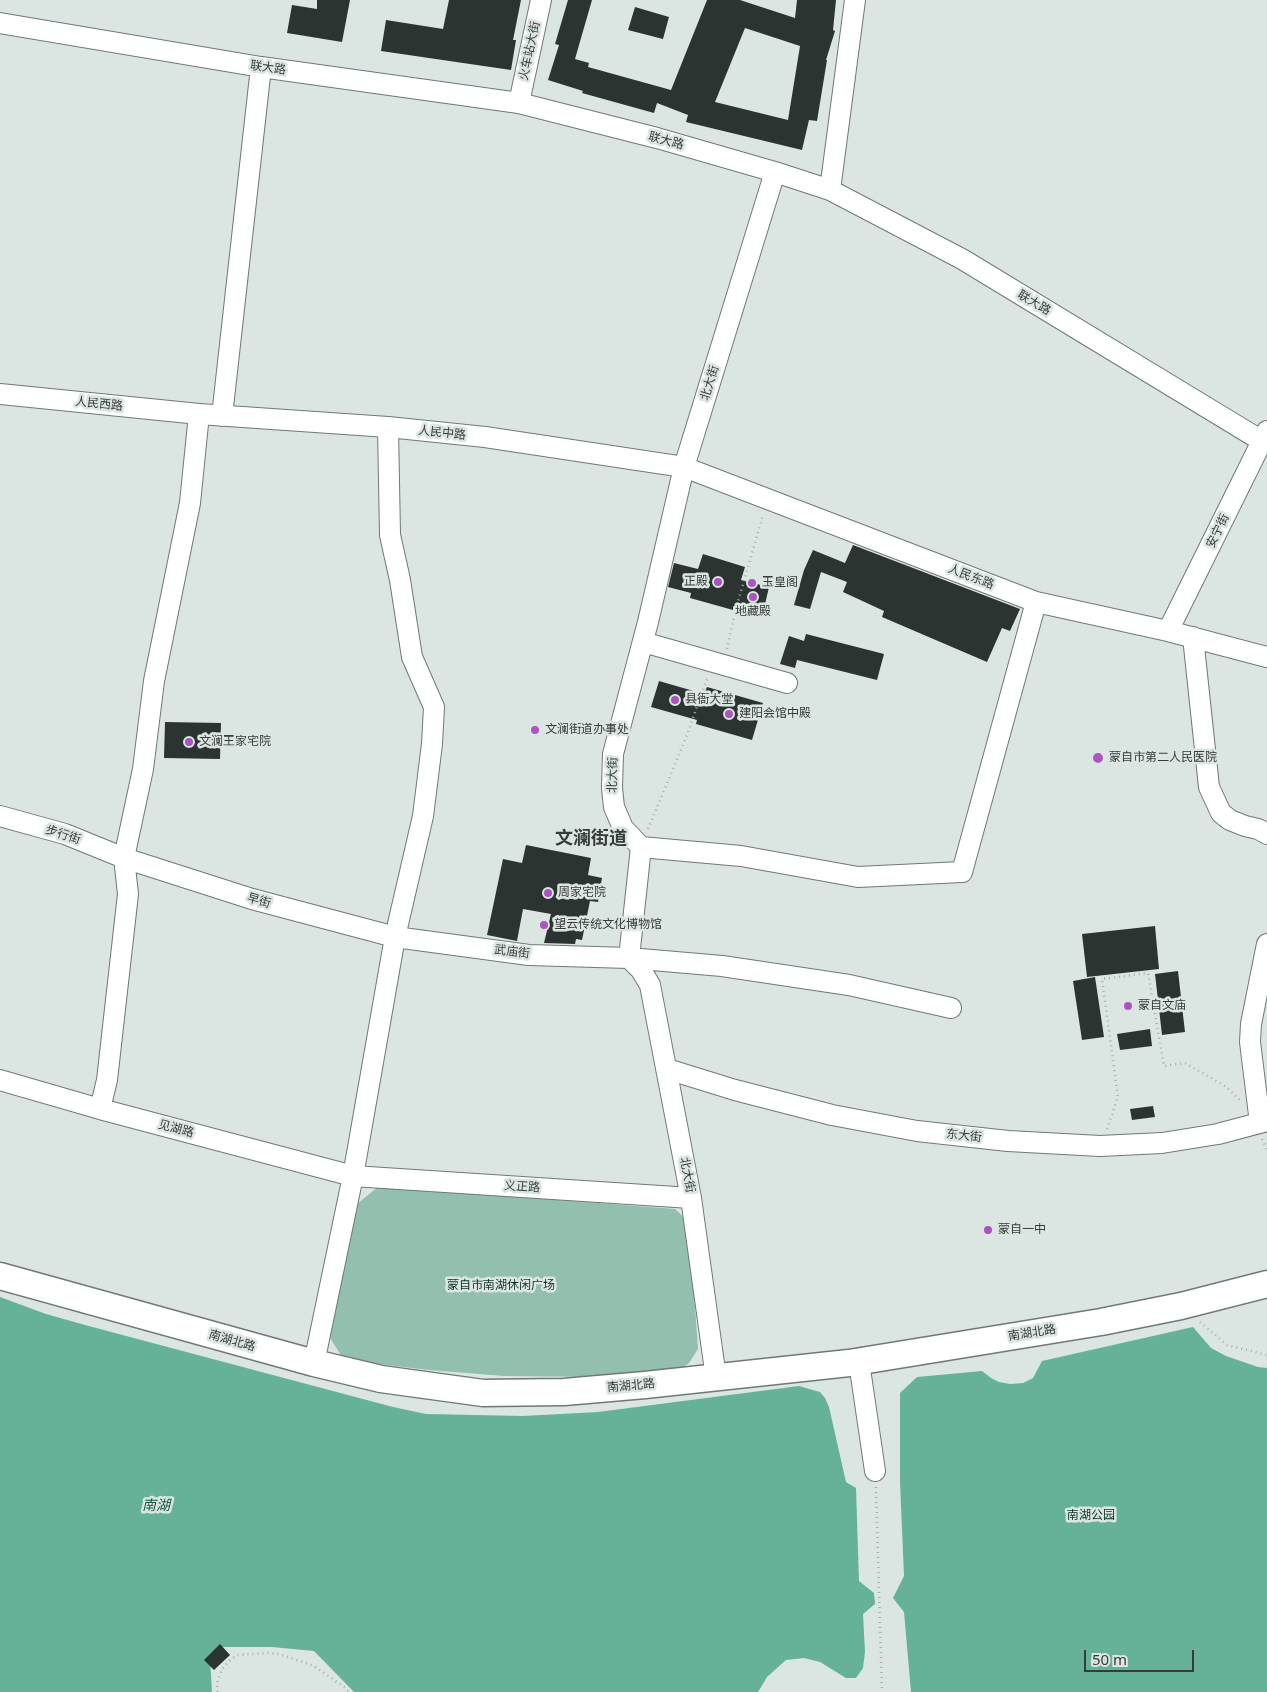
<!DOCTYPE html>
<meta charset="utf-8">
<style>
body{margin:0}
#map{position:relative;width:1267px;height:1692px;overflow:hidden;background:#dbe6e2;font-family:"Noto Sans",sans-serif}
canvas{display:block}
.scale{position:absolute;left:1084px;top:1650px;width:110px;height:22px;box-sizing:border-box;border:2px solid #373b39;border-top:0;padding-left:6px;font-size:15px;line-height:18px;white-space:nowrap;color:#373b39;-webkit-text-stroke:4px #dbe6e2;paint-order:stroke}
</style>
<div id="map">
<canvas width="1267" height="1692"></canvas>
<div class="scale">50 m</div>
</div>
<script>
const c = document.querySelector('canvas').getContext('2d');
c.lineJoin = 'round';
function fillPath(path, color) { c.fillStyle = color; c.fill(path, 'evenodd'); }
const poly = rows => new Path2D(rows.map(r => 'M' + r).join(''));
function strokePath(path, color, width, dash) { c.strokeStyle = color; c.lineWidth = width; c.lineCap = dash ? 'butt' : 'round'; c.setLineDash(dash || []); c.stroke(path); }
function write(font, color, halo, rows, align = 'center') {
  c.font = font + ' "Noto Sans","Noto Sans SC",sans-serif'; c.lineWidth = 5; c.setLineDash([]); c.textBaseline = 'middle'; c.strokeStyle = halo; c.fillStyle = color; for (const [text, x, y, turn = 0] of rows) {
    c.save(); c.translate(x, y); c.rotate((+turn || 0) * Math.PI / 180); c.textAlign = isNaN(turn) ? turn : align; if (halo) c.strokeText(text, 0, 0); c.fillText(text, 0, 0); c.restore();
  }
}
fillPath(poly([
 [379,1186,675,1209,689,1222,698,1349,689,1363,676,1372,600,1377,504,1376,429,1370,344,1360,330,1338,357,1204]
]), '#92bfae');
fillPath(poly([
 [0,1297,46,1314,85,1325,393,1407,426,1414,523,1416,598,1412,799,1386,820,1392,825,1398,829,1407,846,1482,856,1488,859,1581,874,1593,875,1604,863,1614,865,1652,863,1668,856,1678,846,1678,820,1662,804,1658,786,1660,767,1677,758,1692,354,1692,314,1651,272,1647,223,1647,210,1656,212,1692,0,1692],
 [1193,1327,1211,1348,1226,1356,1258,1367,1267,1368,1267,1692,911,1692,904,1612,893,1598,904,1576,900,1482,900,1393,917,1377,982,1371,991,1378,999,1382,1010,1384,1023,1383,1033,1378,1042,1361]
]), '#65b298');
fillPath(poly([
 [317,0,350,0,342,42,287,33,292,5,317,9],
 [449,0,521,0,513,40,516,40,511,70,381,51,386,20,443,29],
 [568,0,592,0,575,59,589,63,588,67,671,90,707,0,740,0,795,18,797,0,836,0,833,30,835,31,826,60,827,60,817,121,809,120,802,150,686,122,688,115,657,103,654,113,582,93,583,91,548,80,559,45,555,44],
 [745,28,800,46,788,120,715,102],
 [635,7,669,17,663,39,628,30],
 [853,545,1020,609,1010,631,1002,628,987,662,882,617,884,611,843,592,847,582,821,572,810,609,794,605,804,570,813,550,845,563],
 [703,554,745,567,741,580,769,587,763,613,734,606,733,610,690,598,691,593,668,587,674,563,698,569],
 [806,634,884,654,877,680,797,660,795,668,780,664,789,636,804,641],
 [659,681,704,694,707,687,763,703,752,740,696,724,697,720,651,707],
 [165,722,221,723,220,759,164,758],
 [526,845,591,858,588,875,602,878,598,902,590,901,582,940,576,939,575,944,544,943,551,914,523,909,517,941,487,935,503,859,522,863],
 [1155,926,1159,969,1087,977,1082,934],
 [1178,971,1185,1032,1162,1035,1155,974],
 [1095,977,1104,1037,1082,1040,1073,981],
 [1150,1029,1152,1046,1120,1050,1117,1034],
 [1153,1106,1155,1117,1132,1120,1130,1109],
 [220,1644,230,1655,214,1670,204,1660]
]), '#2c3431');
const minor = poly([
 [0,23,261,67,519,103,657,138,775,172,830,190,962,259,1267,444],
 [519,103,541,0],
 [830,190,855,0],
 [0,394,199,414,388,427,485,437,684,467,1036,602,1168,631,1267,657],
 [222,416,261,67],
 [1168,631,1267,431],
 [1193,637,1209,787,1221,813,1230,820,1245,826,1258,829,1267,834],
 [643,642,787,683],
 [0,816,65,834,124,858,252,899,395,937,529,955,629,958,722,966,849,985,951,1008],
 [641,847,741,856,858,877,962,872,1036,602],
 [667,1069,735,1090,832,1115,917,1131,1008,1141,1100,1146,1162,1143,1218,1134,1267,1121],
 [0,1080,100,1109,353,1176,691,1198],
 [100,1109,107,1080,128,894,124,858,143,769,154,681,190,503,199,414],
 [1260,1123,1250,1042,1251,1024,1267,944],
 [859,1362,875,1471],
 [314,1363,353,1176,395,937,423,816,432,744,434,707,412,657,400,580,390,535,388,427],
 [716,1378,691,1198,650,985,641,970,629,958,641,847,623,828,614,807,612,788,613,754,648,622,684,467,775,172]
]);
const major = poly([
 [0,1276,314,1363,381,1379,483,1393,564,1392,645,1385,849,1363,1101,1322,1181,1306,1267,1284]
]);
strokePath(minor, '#6f7975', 22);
strokePath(major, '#6f7975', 29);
strokePath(poly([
 [727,649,735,612,763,515],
 [648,829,687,735,706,681,709,677],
 [1107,1129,1118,1097,1102,979,1148,973,1164,1066,1185,1063,1225,1086,1240,1100],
 [1262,1139,1267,1149],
 [1200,1322,1227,1345,1267,1355],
 [876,1487,882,1692],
 [217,1692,217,1683,222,1669,229,1661,237,1655,268,1653,279,1654,314,1666,344,1687,349,1692]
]), '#a5aeaa', 2.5, [1, 4]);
strokePath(minor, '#fff', 20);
strokePath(major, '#fff', 26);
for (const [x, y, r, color] of [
 [718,582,5,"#ac53bf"],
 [752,583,5,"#ac53bf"],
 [753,597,5,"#ac53bf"],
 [675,700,5,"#ac53bf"],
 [729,714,5,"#ac53bf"],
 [535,730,5,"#ac53bf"],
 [189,742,5,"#ac53bf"],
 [1098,758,6,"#ac53bf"],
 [548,893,5,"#ac53bf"],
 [544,925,5,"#ac53bf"],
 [1128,1006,5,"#ac53bf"],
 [988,1230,5,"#ac53bf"]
]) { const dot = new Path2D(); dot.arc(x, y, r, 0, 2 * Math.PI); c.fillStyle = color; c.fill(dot); strokePath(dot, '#dbe6e2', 2); }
write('12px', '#373b39', '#dbe6e2', [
 ["火车站大街",530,51,-78],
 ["联大路",268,68,8],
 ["联大路",666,141,15],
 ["联大路",1034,303,31],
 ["北大街",710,383,-73],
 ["人民西路",99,404,6],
 ["人民中路",442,433,6],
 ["安宁街",1218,531,-64],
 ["人民东路",971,577,21],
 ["北大街",613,775,-89],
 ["步行街",63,835,18],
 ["早街",259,901,16],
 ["武庙街",512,952,7],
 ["见湖路",176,1129,15],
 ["东大街",964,1136,6],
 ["北大街",687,1175,79],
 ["义正路",522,1187,4],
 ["南湖北路",1032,1333,-9],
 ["南湖北路",232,1341,16],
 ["南湖北路",631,1386,-5]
]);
write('12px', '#373b39', '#dbe6e2', [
 ["正殿",708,582,"right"],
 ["玉皇阁",762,583],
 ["地藏殿",753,612,"center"],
 ["县衙大堂",685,700],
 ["建阳会馆中殿",739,714],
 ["文澜街道办事处",545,730],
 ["文澜王家宅院",199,742],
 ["蒙自市第二人民医院",1109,758],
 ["周家宅院",558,893],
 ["望云传统文化博物馆",554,925],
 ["蒙自文庙",1138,1006],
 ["蒙自一中",998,1230]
], 'left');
write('12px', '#0e3328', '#dbe6e2', [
 ["蒙自市南湖休闲广场",501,1286],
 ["南湖公园",1091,1516]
]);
write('italic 14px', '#155543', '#dbe6e2', [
 ["南湖",156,1506]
]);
write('bold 18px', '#373b39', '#dbe6e2', [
 ["文澜街道",591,839]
]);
</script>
